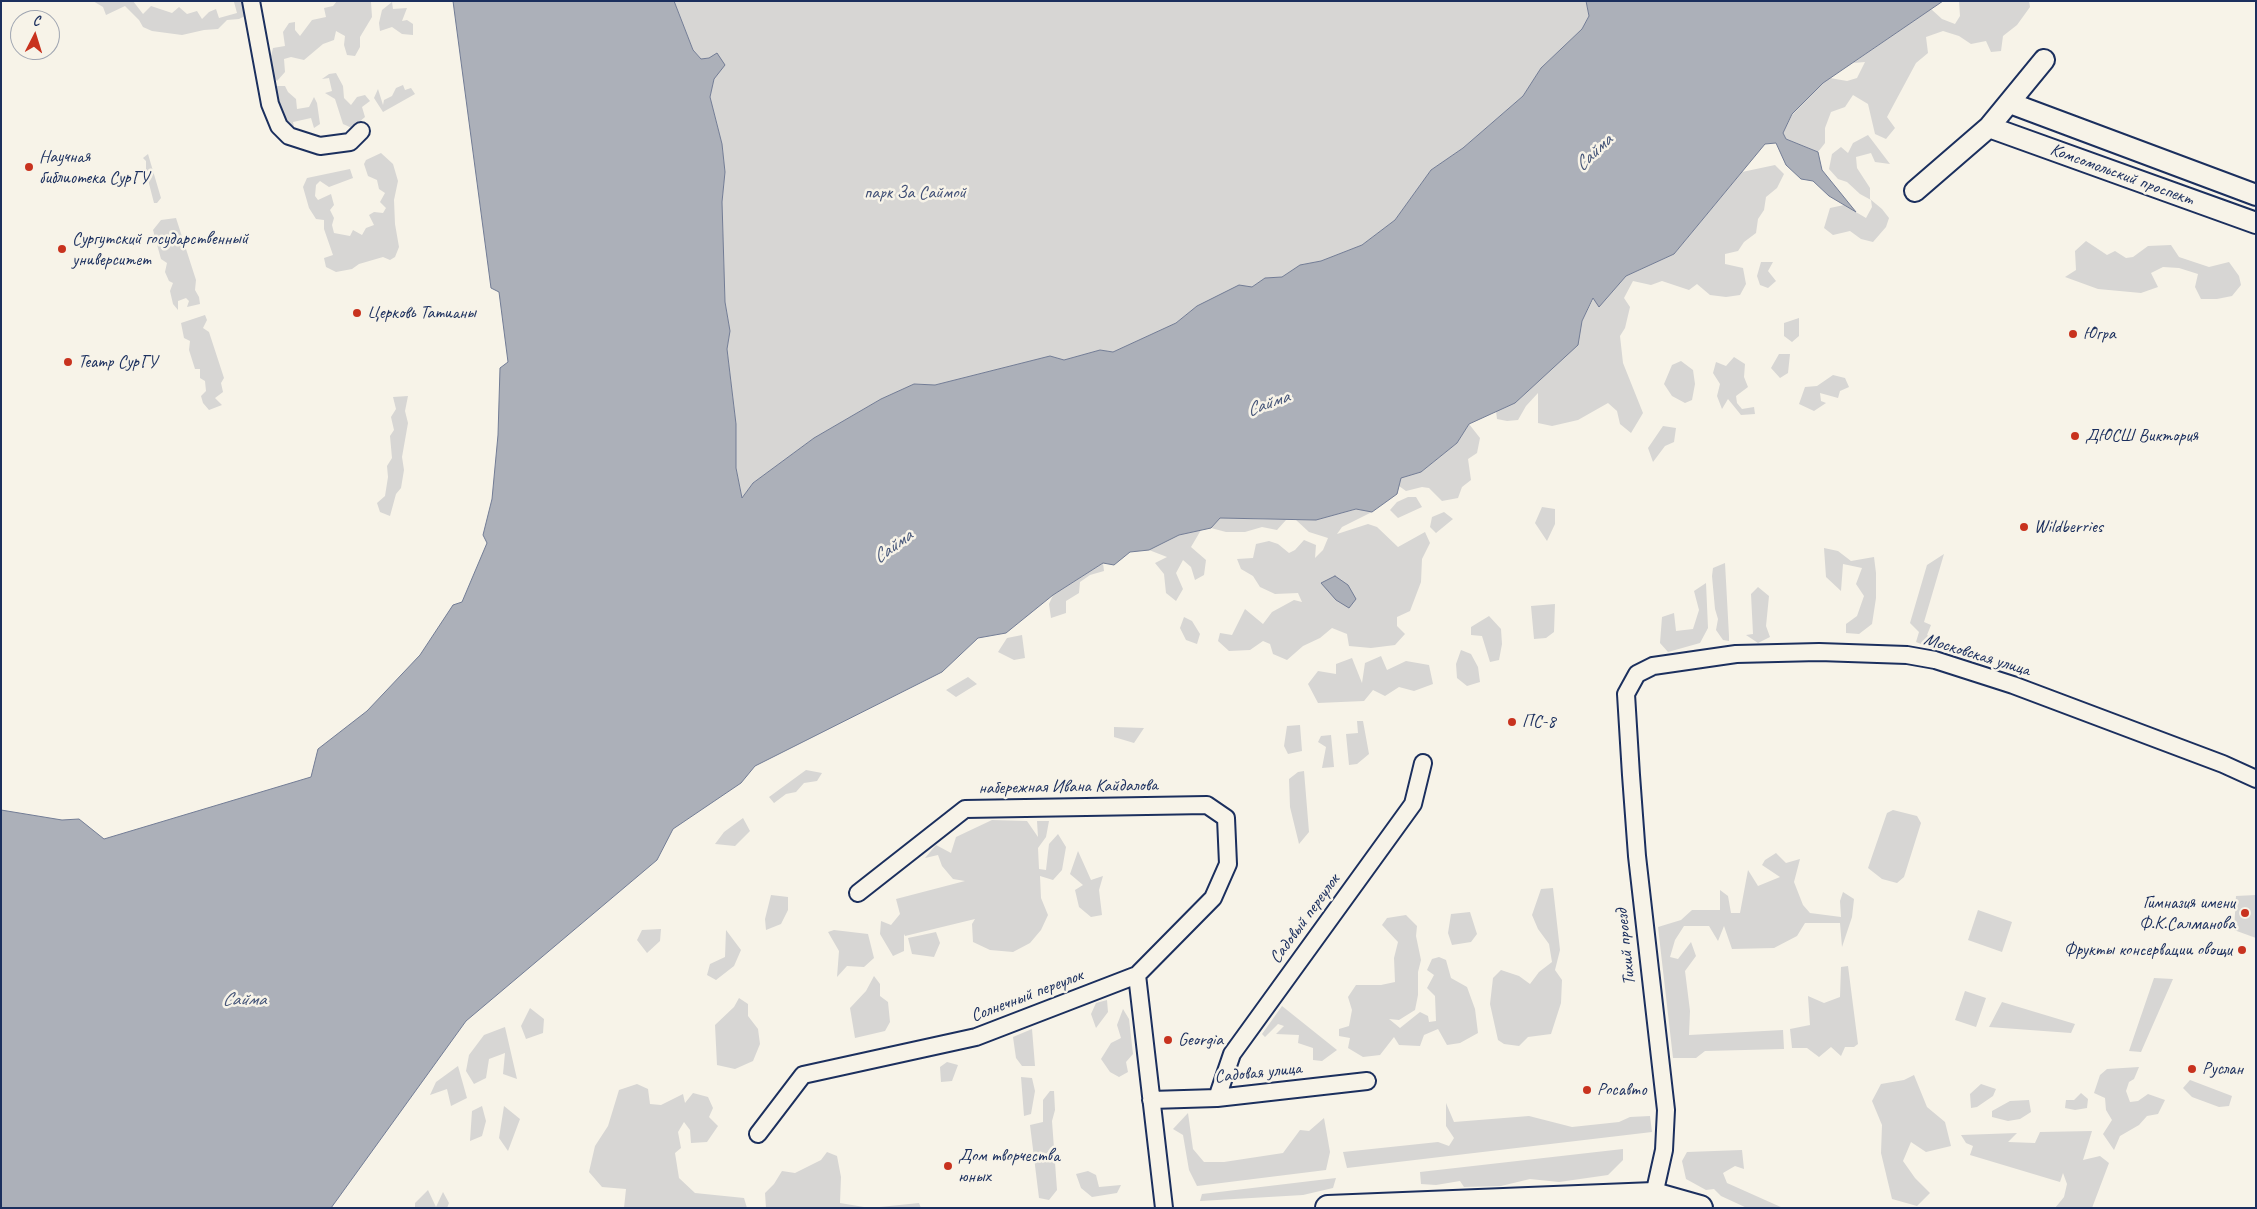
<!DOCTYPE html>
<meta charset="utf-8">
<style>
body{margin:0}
#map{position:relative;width:2257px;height:1209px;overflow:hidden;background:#f7f3e8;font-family:Caveat,sans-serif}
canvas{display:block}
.frame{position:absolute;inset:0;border:2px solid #1b2f5e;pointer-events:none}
.north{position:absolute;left:10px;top:10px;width:50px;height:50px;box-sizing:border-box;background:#f7f3e8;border:1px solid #9fa5b1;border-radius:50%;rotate:5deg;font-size:14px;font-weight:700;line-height:20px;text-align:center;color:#1b2f5e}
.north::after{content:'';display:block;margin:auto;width:18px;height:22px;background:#c8321e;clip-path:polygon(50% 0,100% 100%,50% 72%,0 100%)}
</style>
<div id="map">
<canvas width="2257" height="1209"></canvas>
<div class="frame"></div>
<div class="north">С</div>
</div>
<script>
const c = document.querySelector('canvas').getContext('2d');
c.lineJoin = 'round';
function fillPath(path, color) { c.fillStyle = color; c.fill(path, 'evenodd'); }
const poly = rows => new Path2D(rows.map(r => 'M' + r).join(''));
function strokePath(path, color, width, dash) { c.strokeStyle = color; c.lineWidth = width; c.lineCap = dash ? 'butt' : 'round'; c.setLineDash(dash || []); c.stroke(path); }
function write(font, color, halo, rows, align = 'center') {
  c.font = font + ' Caveat,sans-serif'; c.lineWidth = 5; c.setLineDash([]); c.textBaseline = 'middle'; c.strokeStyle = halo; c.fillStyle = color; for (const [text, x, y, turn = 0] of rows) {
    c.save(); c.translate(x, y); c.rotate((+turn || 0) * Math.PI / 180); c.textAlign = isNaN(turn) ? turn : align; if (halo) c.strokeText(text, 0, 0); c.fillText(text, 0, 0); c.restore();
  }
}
fillPath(poly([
 [93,1,133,1,143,14,151,6,172,13,179,7,187,14,197,11,202,19,209,12,216,9,219,18,237,13,234,2,242,1,247,5,247,15,239,19,227,20,218,29,204,30,182,35,152,31,143,27,139,20,125,6,106,15,103,7],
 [337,1,371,2,372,17,360,37,360,47,355,56,347,55,344,45,345,36,336,31,334,40,323,44,304,60,291,57,284,59,285,72,277,81,272,75,271,56,273,48,285,46,283,32,289,23,295,22,295,30,300,36,312,20,326,17,324,8,333,6],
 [674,1,1586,1,1589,16,1582,29,1541,68,1523,96,1463,148,1431,170,1395,220,1362,245,1321,261,1300,265,1282,277,1265,278,1252,287,1197,306,1176,323,1113,352,1100,350,1064,360,1050,356,935,385,914,384,881,399,814,438,753,483,742,498,736,468,736,424,727,349,730,331,725,302,722,202,725,172,722,144,710,97,714,79,709,58,701,59,693,50],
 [1959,1,2029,1,2030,7,2017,25,2003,36,2001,51,1991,52,1986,41,1971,44,1959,36,1943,31,1926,37,1928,53,1916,63,1887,117,1895,128,1886,139,1875,134,1868,104,1853,95,1845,107,1831,112,1825,128,1825,143,1818,152,1786,139,1783,133,1792,115,1823,83,1830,78,1847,81,1857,78,1865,62,1853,63,1931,9,1942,19,1955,24,1960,16],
 [392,2,393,9,407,8,402,21,407,20,413,24,413,35,402,34,392,27,380,31,379,23,382,10],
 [336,73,343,86,344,98,351,105,357,97,365,95,370,101,362,107,365,117,352,128,343,124,335,99,325,93,332,91,329,78,322,79,329,74],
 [403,85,405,90,411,88,415,94,383,112,374,98,378,89,383,105,384,100,392,96,396,88],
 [276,86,285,86,288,92,296,99,297,109,309,107,314,97,317,103,320,124,314,128,311,118,293,122,295,132,287,131,275,100],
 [1868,135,1890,164,1875,162,1871,153,1856,157,1857,168,1870,188,1870,199,1882,209,1889,218,1886,227,1873,242,1861,239,1850,231,1833,235,1824,228,1830,208,1844,205,1866,218,1872,207,1871,200,1860,194,1847,182,1838,179,1829,169,1832,154,1841,147,1848,153,1853,143],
 [381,153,393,164,398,181,394,200,395,224,399,247,395,257,390,260,383,257,359,264,352,269,336,272,326,267,324,258,333,255,324,229,324,220,316,219,309,208,303,187,307,178,350,169,353,178,329,187,320,181,316,185,315,196,318,200,331,194,334,205,330,210,334,218,332,225,334,233,350,236,353,230,362,235,366,228,374,225,369,215,374,212,383,213,386,208,380,202,385,193,379,189,377,180,368,176,364,164,366,160],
 [148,154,161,198,157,203,154,203,146,172,146,161,143,158],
 [1775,165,1784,174,1777,188,1766,197,1764,210,1758,219,1756,233,1744,242,1738,251,1725,254,1725,264,1743,268,1746,284,1740,295,1726,297,1710,295,1697,284,1689,290,1662,281,1651,285,1633,281,1624,298,1630,307,1625,328,1620,336,1623,363,1643,413,1631,433,1620,424,1617,411,1608,403,1578,420,1552,426,1538,423,1538,393,1526,406,1518,420,1507,421,1497,419,1496,411,1515,403,1577,345,1582,321,1594,298,1599,306,1626,276,1674,254,1742,172],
 [176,218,196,280,195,290,199,297,200,304,187,307,189,301,186,298,178,301,178,310,173,304,170,291,173,283,169,281,165,272,167,263,161,259,153,230,161,220],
 [2086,241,2107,255,2115,251,2126,258,2133,257,2148,246,2171,245,2179,257,2209,267,2229,262,2239,276,2241,285,2232,296,2217,299,2201,299,2195,287,2198,274,2179,268,2163,267,2151,273,2158,287,2141,293,2098,289,2065,277,2076,270,2075,251],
 [1761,262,1773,262,1768,271,1776,281,1768,288,1760,285,1757,276],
 [205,315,207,320,203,328,209,332,224,378,221,383,223,392,215,398,222,405,209,410,203,403,201,396,206,391,205,381,200,378,200,369,195,369,189,350,190,341,184,338,181,323],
 [1799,318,1799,336,1792,342,1784,336,1784,323],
 [1779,354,1790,354,1788,373,1780,378,1771,368],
 [1734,357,1745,364,1744,377,1748,387,1736,396,1737,403,1742,409,1754,407,1755,414,1741,415,1728,399,1722,409,1717,396,1720,384,1713,373,1716,362,1726,366],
 [1681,361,1693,370,1695,384,1692,400,1685,403,1672,396,1664,384,1672,365],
 [1833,375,1845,378,1849,387,1840,391,1838,398,1820,393,1821,401,1826,403,1814,411,1799,404,1805,387,1817,386],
 [408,396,405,411,408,423,402,457,404,470,401,488,396,494,390,516,380,512,377,503,385,496,388,477,387,466,392,458,390,436,394,430,391,417,396,409,393,397],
 [1469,424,1480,438,1477,453,1468,459,1471,480,1462,487,1458,498,1442,501,1429,488,1422,487,1406,491,1399,486,1401,478,1421,472,1457,443],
 [1663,426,1676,428,1674,442,1665,446,1653,462,1648,448],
 [1408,497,1416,497,1422,507,1398,518,1390,510,1397,502],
 [1542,507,1555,509,1555,524,1547,541,1535,523],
 [1357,509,1372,512,1342,527,1337,534,1368,524,1377,527,1398,547,1425,532,1430,543,1422,559,1421,582,1410,611,1397,617,1397,626,1405,634,1395,645,1371,648,1349,646,1347,634,1332,628,1320,638,1303,646,1287,660,1273,654,1270,644,1263,641,1250,650,1229,651,1218,641,1220,633,1232,635,1245,609,1263,624,1272,612,1294,600,1302,602,1298,593,1275,594,1260,587,1253,576,1241,569,1237,559,1253,558,1256,544,1269,541,1278,544,1289,553,1295,550,1304,540,1316,545,1315,558,1323,550,1328,538,1309,532,1296,520,1316,520],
 [1444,512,1453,519,1436,533,1430,527,1432,517],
 [1220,518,1286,520,1277,530,1262,527,1245,532,1226,532,1211,528],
 [1201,530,1191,547,1206,560,1204,575,1195,580,1191,567,1183,560,1176,573,1183,589,1176,601,1166,593,1164,574,1155,563,1167,557,1149,550,1179,535],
 [1824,548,1838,551,1851,561,1874,557,1876,573,1876,598,1872,624,1859,634,1846,633,1846,624,1857,616,1864,596,1856,584,1862,568,1843,564,1841,591,1826,577],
 [1944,554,1924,622,1931,625,1927,635,1944,645,1931,648,1916,642,1919,632,1910,623,1927,565],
 [1103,563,1104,571,1090,575,1080,582,1079,593,1066,601,1066,613,1051,618,1049,604,1053,595],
 [1725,563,1729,636,1729,641,1723,640,1716,630,1718,619,1715,609,1712,576,1713,568],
 [1706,583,1708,628,1700,643,1668,652,1660,643,1662,617,1674,613,1676,631,1693,629,1699,610,1694,591],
 [1758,587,1769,596,1766,626,1770,637,1758,643,1746,635,1753,634,1751,594],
 [1555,604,1554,632,1546,638,1534,639,1531,606],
 [1489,616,1501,629,1502,644,1499,660,1490,662,1482,636,1471,635,1471,627],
 [1184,617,1192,621,1200,634,1197,644,1186,640,1180,628],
 [1022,635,1025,658,1014,660,998,652,1007,638],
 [1461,650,1471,654,1478,667,1480,682,1467,686,1457,678,1456,664],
 [1381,656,1387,670,1406,661,1429,665,1433,684,1414,691,1399,687,1385,696,1373,690,1364,701,1318,703,1308,684,1318,671,1336,674,1336,664,1352,658,1362,683,1365,663],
 [968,677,977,684,956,697,946,690],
 [1357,721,1363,721,1369,754,1357,764,1349,765,1346,734,1358,733],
 [1300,725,1302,751,1288,754,1284,746,1287,726],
 [1114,727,1144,728,1134,743,1114,737],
 [1331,735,1334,767,1322,768,1326,747,1318,742,1321,736],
 [806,770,822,773,817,781,804,783,796,792,786,794,774,803,769,797],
 [1304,771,1309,832,1299,844,1290,807,1289,779,1298,772],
 [1893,810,1917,816,1921,823,1904,877,1897,883,1882,879,1868,868,1887,813],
 [743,818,750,831,735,846,715,844,724,832],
 [992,820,1027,821,1038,837,1037,821,1049,821,1046,837,1038,848,1039,869,1046,870,1049,844,1058,834,1066,847,1062,870,1053,880,1040,876,1041,898,1048,915,1041,930,1030,943,1013,952,990,950,973,942,972,924,975,919,905,936,904,934,904,951,893,956,880,934,881,921,891,925,900,914,896,899,965,881,953,879,942,866,938,855,925,858,936,845,951,853,956,837],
 [1078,851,1091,880,1103,876,1099,890,1102,915,1091,917,1079,907,1075,890,1083,885,1070,874],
 [1776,853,1786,863,1800,859,1794,882,1803,905,1810,913,1841,917,1840,901,1843,892,1854,899,1852,917,1842,947,1840,923,1805,923,1797,936,1774,948,1732,949,1724,926,1718,941,1709,926,1684,926,1675,940,1670,957,1678,959,1691,942,1696,956,1685,971,1690,1011,1689,1035,1783,1030,1784,1049,1705,1051,1696,1058,1673,1058,1658,927,1681,920,1692,910,1720,910,1720,890,1728,896,1731,913,1740,913,1748,870,1758,886,1780,877,1762,865,1765,860],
 [1553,888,1560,950,1555,970,1562,980,1561,1003,1551,1034,1528,1037,1519,1046,1504,1044,1498,1040,1490,1004,1493,978,1501,970,1519,976,1530,984,1539,972,1552,962,1549,944,1538,929,1532,915,1541,889],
 [771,895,788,897,788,910,781,924,766,930,765,919],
 [2256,895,2256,938,2234,930,2236,896],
 [1978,910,2012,922,2002,952,1968,940],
 [1470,912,1477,934,1471,942,1452,945,1448,933,1451,914],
 [1406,915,1417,926,1416,936,1421,960,1418,972,1418,995,1415,1010,1399,1020,1389,1019,1400,1028,1420,1012,1428,1016,1429,1022,1436,1021,1435,996,1427,988,1434,975,1427,970,1432,959,1439,957,1446,960,1451,978,1467,987,1475,1009,1478,1033,1460,1043,1447,1045,1438,1029,1424,1035,1420,1046,1399,1045,1394,1037,1380,1055,1363,1057,1348,1048,1350,1038,1339,1036,1339,1029,1349,1026,1352,1010,1348,997,1356,985,1381,985,1395,982,1394,958,1398,942,1382,925,1387,918],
 [661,929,660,941,647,953,637,940,642,930],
 [726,930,741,950,734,966,716,980,707,975,710,964,725,957],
 [834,930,868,934,874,958,864,967,847,966,837,977,839,951,828,932],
 [936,932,940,943,934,957,912,954,908,938],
 [1848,966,1858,1044,1854,1047,1845,1047,1841,1056,1831,1047,1819,1057,1807,1048,1792,1048,1790,1029,1810,1025,1808,996,1824,1003,1840,997,1841,967],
 [874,976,880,984,880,996,888,1002,890,1022,885,1031,855,1038,850,1008,866,991],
 [2154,978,2173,979,2141,1052,2129,1051],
 [1965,991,1986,998,1976,1027,1955,1020],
 [739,998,748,1004,748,1016,758,1029,760,1044,753,1061,735,1069,717,1065,715,1025,734,1007],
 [1107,1000,1108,1012,1096,1028,1091,1014,1096,1003],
 [2002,1002,2075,1024,2071,1033,1989,1027],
 [1282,1006,1337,1050,1322,1061,1313,1060,1313,1048,1298,1043,1299,1035,1276,1034,1284,1026,1278,1024,1265,1037,1262,1034],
 [530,1008,544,1019,543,1033,526,1039,521,1026],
 [1123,1009,1129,1019,1133,1054,1126,1062,1128,1072,1119,1077,1110,1072,1101,1059,1111,1043,1121,1038,1117,1025],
 [505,1027,517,1079,503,1074,505,1053,489,1059,486,1078,474,1084,466,1071,469,1055,484,1035],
 [1032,1029,1035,1066,1022,1066,1016,1058,1013,1037],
 [947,1062,958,1065,952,1081,941,1082,940,1067],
 [458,1066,467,1098,451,1106,447,1089,430,1095,436,1082],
 [2139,1067,2134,1079,2129,1082,2126,1091,2130,1102,2138,1101,2148,1094,2165,1100,2158,1114,2147,1116,2139,1125,2120,1136,2114,1150,2103,1134,2112,1120,2106,1110,2105,1098,2094,1093,2100,1075,2107,1069],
 [1914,1075,1927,1107,1945,1122,1951,1146,1926,1152,1911,1142,1903,1161,1915,1178,1930,1193,1917,1206,1892,1199,1881,1153,1882,1125,1872,1101,1881,1084,1904,1080],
 [1021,1077,1032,1078,1035,1091,1031,1114,1024,1116],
 [2190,1080,2232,1096,2229,1106,2219,1107,2192,1097,2183,1088],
 [637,1084,648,1089,650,1104,661,1105,683,1094,685,1103,693,1093,708,1097,713,1108,709,1117,718,1126,707,1142,691,1143,690,1130,684,1122,678,1132,681,1148,675,1153,679,1178,695,1193,744,1198,747,1208,624,1208,626,1189,602,1187,589,1172,595,1146,608,1126,619,1090],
 [1981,1084,1996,1089,1993,1096,1977,1107,1971,1108,1970,1094],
 [1050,1091,1054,1091,1055,1110,1052,1121,1057,1190,1049,1200,1039,1198,1030,1125,1043,1122,1043,1100],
 [2081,1093,2088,1099,2087,1108,2075,1110,2065,1108,2066,1100,2074,1100],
 [2029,1100,2031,1112,2020,1119,2008,1121,1992,1117,1992,1111,2010,1101],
 [1446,1103,1454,1122,1529,1116,1572,1127,1619,1122,1630,1117,1650,1116,1652,1132,1347,1168,1343,1152,1438,1142,1449,1146,1454,1138,1446,1126],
 [482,1106,486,1121,482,1136,470,1141,472,1111],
 [504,1106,520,1119,508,1151,499,1138],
 [1188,1113,1193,1149,1204,1162,1224,1162,1283,1153,1300,1130,1309,1131,1324,1118,1330,1152,1326,1170,1197,1186,1189,1170,1183,1135,1173,1129],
 [2092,1131,2083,1160,2100,1156,2109,1163,2092,1208,2055,1208,2064,1197,2067,1184,2063,1173,2060,1182,1970,1155,1973,1146,1966,1143,1961,1135,2017,1133,2008,1142,2035,1143,2040,1132],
 [1623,1149,1623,1160,1608,1175,1559,1182,1530,1179,1501,1186,1464,1187,1460,1181,1436,1185,1421,1184,1420,1172],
 [1742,1150,1744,1169,1735,1166,1723,1173,1727,1183,1783,1208,1747,1208,1721,1196,1714,1189,1706,1190,1686,1179,1682,1161,1687,1152],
 [827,1152,837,1156,841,1177,840,1203,870,1208,919,1203,921,1208,766,1208,765,1193,774,1184,782,1171,795,1173,821,1160],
 [1088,1171,1096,1175,1099,1187,1121,1185,1117,1193,1092,1197,1081,1188,1076,1174],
 [1336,1178,1333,1188,1303,1195,1200,1201,1202,1194],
 [428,1190,436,1207,443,1192,449,1203,447,1208,415,1208,415,1203]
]), '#d7d6d4');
const water = poly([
 [453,1,674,1,693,50,701,59,709,58,717,53,725,65,714,79,710,97,722,144,725,172,722,202,725,302,730,331,727,349,736,424,736,468,742,498,753,483,814,438,881,399,914,384,935,385,1050,356,1064,360,1100,350,1113,352,1176,323,1197,306,1239,285,1252,287,1265,278,1282,277,1300,265,1321,261,1362,245,1395,220,1431,170,1463,148,1523,96,1541,68,1582,29,1589,16,1586,1,1943,1,1823,83,1792,114,1783,133,1786,139,1818,152,1822,170,1856,212,1829,196,1813,181,1801,179,1786,165,1776,143,1765,144,1674,254,1626,276,1599,307,1593,298,1582,321,1578,345,1515,403,1469,424,1457,443,1421,472,1401,478,1397,494,1372,512,1356,509,1316,520,1220,518,1211,528,1179,535,1149,550,1130,552,1114,565,1103,563,1053,595,1006,633,978,638,942,672,755,766,741,783,673,829,657,860,466,1021,331,1208,1,1208,1,810,62,820,79,819,104,839,311,777,318,749,367,711,420,655,453,605,462,602,487,543,483,535,492,499,498,435,500,368,508,362,499,292,491,288,453,1],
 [1335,576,1348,585,1356,599,1349,608,1336,600,1321,583,1335,576]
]);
fillPath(water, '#acb0b9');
strokePath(water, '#727c95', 1);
const minor = poly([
 [251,1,270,104,279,126,289,136,320,146,350,142,361,131],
 [1137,975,1164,1208],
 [1217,1098,1232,1054,1413,804,1423,763],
 [1151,1100,1217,1098,1367,1081],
 [758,1134,803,1075,976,1037,1137,975,1213,898,1228,864,1226,818,1207,805,965,809,858,893],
 [1654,1195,1664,1150,1666,1110,1637,856,1631,775,1626,694,1637,674,1653,666,1736,654,1819,652,1907,655,1935,660,2013,685,2223,764,2256,779]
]);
const tertiary = poly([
 [2010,103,2256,195],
 [1989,127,2256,223],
 [1915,191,1989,127,2044,60]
]);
const secondary = poly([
 [1328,1208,1654,1195,1700,1208]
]);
strokePath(minor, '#1b2f5e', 20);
strokePath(tertiary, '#1b2f5e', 24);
strokePath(secondary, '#1b2f5e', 28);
strokePath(minor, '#f7f3e8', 16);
strokePath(tertiary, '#f7f3e8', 20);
strokePath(secondary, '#f7f3e8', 24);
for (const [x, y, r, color] of [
 [29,167,5,"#c8321e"],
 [62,249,5,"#c8321e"],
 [357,313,5,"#c8321e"],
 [2073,334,5,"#c8321e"],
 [68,362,5,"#c8321e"],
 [2075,436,5,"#c8321e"],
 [2024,527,5,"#c8321e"],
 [1512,722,5,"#c8321e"],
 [2245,913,5,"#c8321e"],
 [2242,950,5,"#c8321e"],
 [1168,1040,5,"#c8321e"],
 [2192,1069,5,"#c8321e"],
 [1587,1090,5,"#c8321e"],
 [948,1166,5,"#c8321e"]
]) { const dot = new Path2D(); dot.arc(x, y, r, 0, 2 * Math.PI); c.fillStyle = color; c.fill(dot); strokePath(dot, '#f7f3e8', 2); }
write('18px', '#1b2f5e', '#f7f3e8', [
 ["Научная",39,157],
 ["библиотека СурГУ",39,178],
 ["Сургутский государственный",72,239],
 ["университет",72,260],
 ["Церковь Татианы",367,313],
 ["Югра",2083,334],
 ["Театр СурГУ",78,362],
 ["ДЮСШ Виктория",2085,436],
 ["Wildberries",2034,527],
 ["ПС-8",1522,722],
 ["Гимназия имени",2235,903,"right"],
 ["Ф.К.Салманова",2235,924,"right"],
 ["Фрукты консервации овощи",2232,950,"right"],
 ["Georgia",1178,1040],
 ["Руслан",2202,1069],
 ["Росавто",1597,1090],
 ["Дом творчества",958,1156],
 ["юных",958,1177]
], 'left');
write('18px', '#1b2f5e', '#f7f3e8', [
 ["Комсомольский проспект",2122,175,20],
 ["Московская улица",1977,655,17],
 ["набережная Ивана Кайдалова",1068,787,-1],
 ["Садовый переулок",1305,919,-54],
 ["Тихий проезд",1626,947,-96],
 ["Солнечный переулок",1027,996,-21],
 ["Садовая улица",1258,1073,-6]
]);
write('18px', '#415076', '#f7f3e8', [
 ["парк За Саймой",915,193]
]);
write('italic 19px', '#465679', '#f7f3e8', [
 ["Сайма",1594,153,-44],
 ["Сайма",1268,404,-20],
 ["Сайма",893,547,-36],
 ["Сайма",244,1000]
]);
</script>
